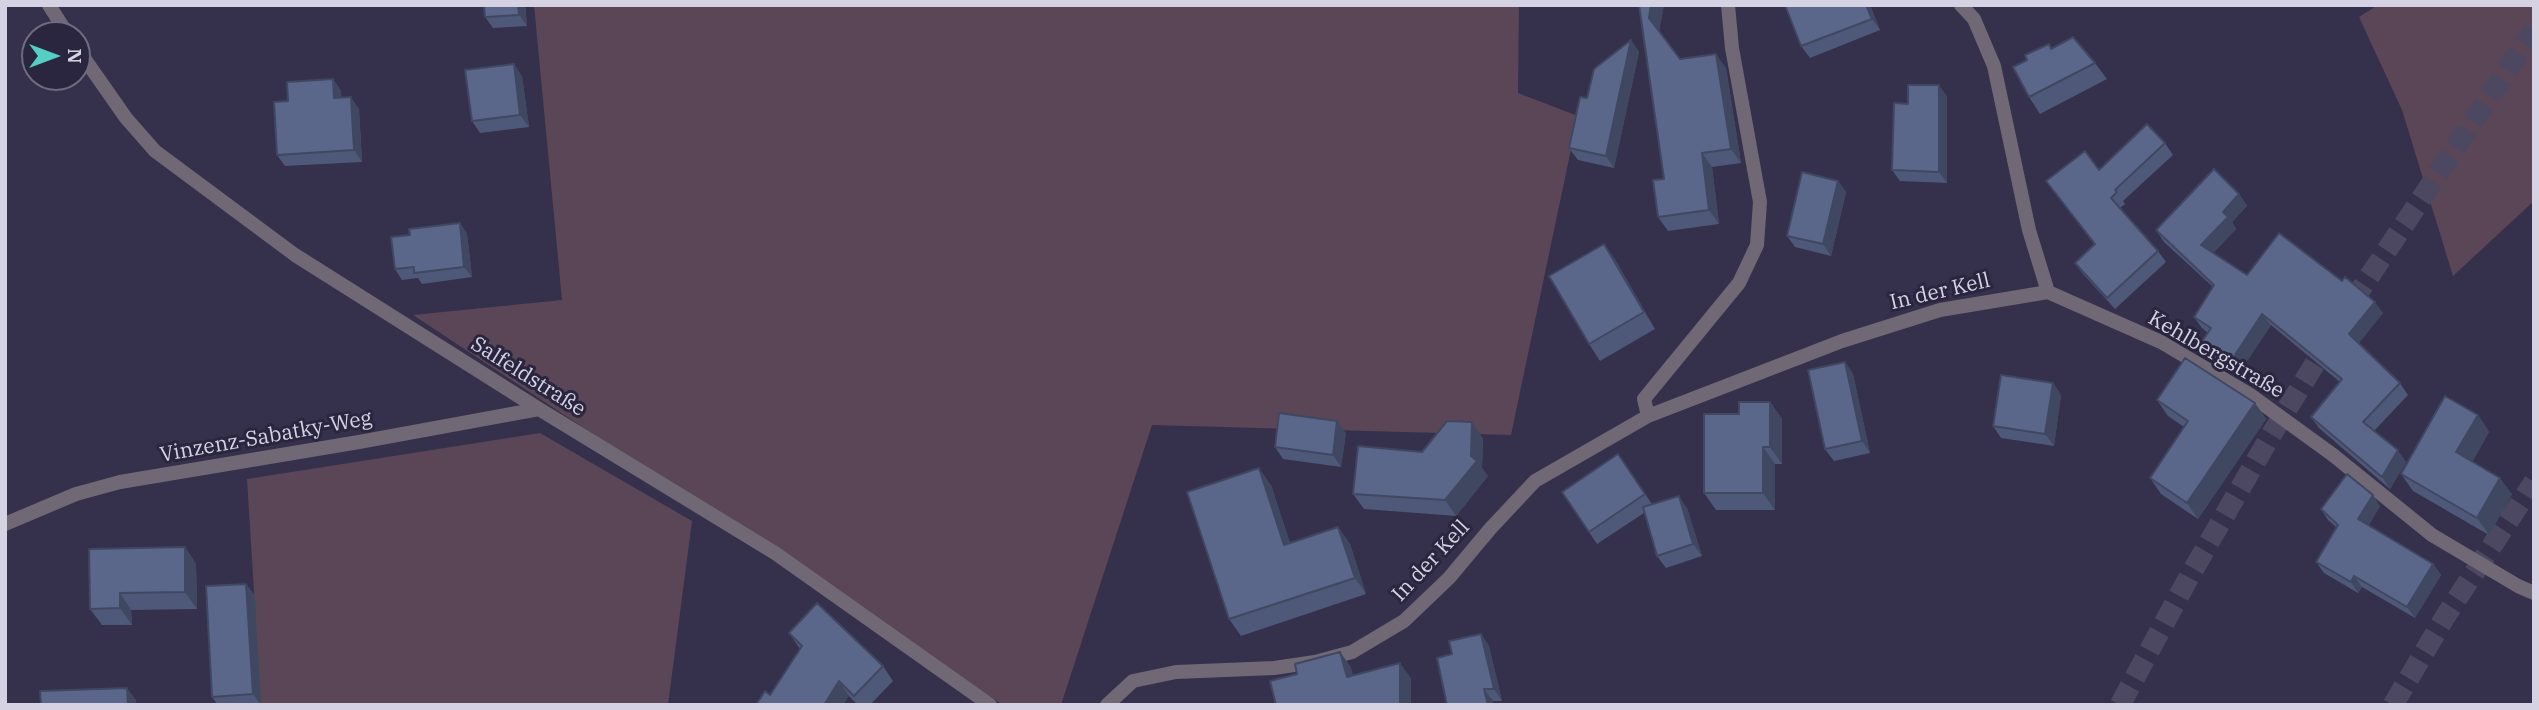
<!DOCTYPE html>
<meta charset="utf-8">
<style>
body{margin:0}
#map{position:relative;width:2539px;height:710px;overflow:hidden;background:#35304b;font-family:"IBM Plex Serif",serif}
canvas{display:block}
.frame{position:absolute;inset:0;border:7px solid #d5d2e3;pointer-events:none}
.north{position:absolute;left:21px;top:21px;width:70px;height:70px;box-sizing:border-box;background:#2b2640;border:2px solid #6f6b81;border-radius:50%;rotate:90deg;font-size:19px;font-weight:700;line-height:28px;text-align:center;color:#d5d2e3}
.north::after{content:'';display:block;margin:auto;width:24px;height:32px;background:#55cec4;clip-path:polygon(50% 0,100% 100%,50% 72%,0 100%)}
</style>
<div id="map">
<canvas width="2539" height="710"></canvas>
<div class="frame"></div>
<div class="north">N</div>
</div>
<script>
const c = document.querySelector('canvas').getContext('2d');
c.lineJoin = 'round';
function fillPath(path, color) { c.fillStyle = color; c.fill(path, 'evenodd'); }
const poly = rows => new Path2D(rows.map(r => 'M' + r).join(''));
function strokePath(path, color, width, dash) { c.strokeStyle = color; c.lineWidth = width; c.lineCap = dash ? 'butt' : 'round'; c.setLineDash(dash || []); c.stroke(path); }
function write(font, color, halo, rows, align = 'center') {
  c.font = font + ' "IBM Plex Serif",serif'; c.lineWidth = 6; c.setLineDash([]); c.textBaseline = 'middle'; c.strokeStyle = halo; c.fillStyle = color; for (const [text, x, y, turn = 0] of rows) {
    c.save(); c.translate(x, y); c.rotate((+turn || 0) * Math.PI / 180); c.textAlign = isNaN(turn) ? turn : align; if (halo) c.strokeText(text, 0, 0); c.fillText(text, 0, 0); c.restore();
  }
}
fillPath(poly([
 [534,5,1519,5,1518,93,1578,116,1511,435,1152,425,1061,705,1003,705,413,315,562,300],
 [2378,5,2534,5,2534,201,2453,276,2402,110,2359,17],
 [540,433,692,521,668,705,261,705,247,479]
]), '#5a4656');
strokePath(poly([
 [2120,705,2189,577,2271,435,2359,292,2534,30],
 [2393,705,2445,617,2534,482]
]), '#4d4862', 21, [21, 10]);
strokePath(poly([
 [49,5,68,35],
 [1961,5,1974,19,1994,66,2029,230,2048,292,2161,342,2249,394,2333,455,2432,535,2518,586,2534,593],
 [77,48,126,118,155,151,295,255,539,409,775,553,990,705],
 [1648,416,1644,399,1739,283,1757,245,1760,202,1732,48,1728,5],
 [5,524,76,494,120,482,359,442,539,409],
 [1107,705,1133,681,1176,672,1274,668,1315,662,1352,652,1404,621,1449,578,1490,529,1535,481,1648,416,1842,341,1940,310,2048,292]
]), '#706874', 14);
fillPath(poly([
 [484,5,525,5,527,26,493,28,485,17],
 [1628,5,1664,5,1659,31,1680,59,1726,68,1741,163,1712,167,1719,224,1668,231,1658,217,1664,179,1639,7],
 [1870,5,1880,30,1810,58,1801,46],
 [1631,40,1639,52,1614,168,1578,160,1569,148,1587,98],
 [2049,44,2052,48,2095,63,2107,79,2040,114,2029,97,2027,60],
 [522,76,529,127,480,133,472,121],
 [333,79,341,91,341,98,359,109,362,162,285,166,277,155,288,101],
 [1947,96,1947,183,1900,181,1892,170,1908,104],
 [2165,143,2173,155,2123,201,2125,204,2120,208,2158,251,2166,262,2115,309,2083,274,2075,263,2094,244,2046,181,2099,170],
 [1838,181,1846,192,1831,256,1795,247,1787,236],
 [2239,194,2247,206,2232,222,2236,229,2213,253,2247,275,2383,313,2358,343,2400,383,2408,395,2374,431,2406,462,2390,489,2319,428,2311,417,2340,382,2271,325,2237,376,2207,358,2199,346,2208,333,2202,328,2194,317,2213,287,2164,242,2156,230],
 [460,223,467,234,472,277,422,284,418,278,402,280,395,269,410,235],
 [1604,244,1616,261,1655,329,1600,361,1589,344],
 [1845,362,1853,374,1870,453,1834,461,1825,449],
 [2053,383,2061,395,2054,446,2001,438,1993,426],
 [2157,400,2255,403,2266,419,2198,519,2161,494,2150,478,2184,427,2168,416],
 [1770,402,1782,419,1782,464,1775,464,1775,510,1716,510,1704,493,1739,414],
 [2478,415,2489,432,2472,462,2512,494,2489,535,2413,491,2401,474],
 [1346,433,1341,467,1283,459,1275,447],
 [1483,438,1482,468,1488,476,1456,516,1364,509,1353,494,1422,452],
 [1618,454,1652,504,1687,508,1702,556,1666,568,1657,556,1644,513,1597,544,1562,492],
 [1271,485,1290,543,1338,527,1350,544,1366,594,1241,636,1229,619],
 [2380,506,2369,525,2433,564,2441,575,2415,618,2362,587,2358,593,2324,573,2316,562,2336,527,2328,520,2321,509],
 [185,547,196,564,197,609,131,610,132,625,102,625,90,609],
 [246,584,255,596,261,705,218,705,212,697],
 [789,633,883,666,893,681,870,705,858,705,849,696,756,705,770,695,800,649],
 [1481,634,1489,646,1502,701,1493,701,1452,654]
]), '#4e5878');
fillPath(poly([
 [518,5,525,5,527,26,519,15],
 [1651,5,1664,5,1659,32,1649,18],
 [1866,5,1870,5,1880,30,1872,19],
 [1631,40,1639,52,1614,168,1606,156],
 [1716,54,1726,68,1741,163,1731,149],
 [514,64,522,76,529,127,520,115],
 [333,79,341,91,342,110,334,98],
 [1939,85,1947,96,1947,183,1939,172],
 [351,97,359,109,362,162,354,150],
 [1702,153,1712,167,1719,224,1709,210],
 [1838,181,1846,192,1831,256,1823,244],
 [2239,194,2247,206,2232,222,2236,229,2210,257,2201,245,2223,212],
 [460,223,467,234,472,277,464,267],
 [1604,244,1616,261,1655,329,1644,312],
 [2375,302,2383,313,2357,346,2349,334],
 [2262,314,2271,325,2237,376,2229,364],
 [1845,362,1853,374,1870,453,1862,441],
 [2053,383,2061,395,2054,446,2045,434],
 [1770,402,1782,419,1782,464,1770,447],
 [2255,403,2266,419,2198,519,2187,503],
 [2478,415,2489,432,2468,469,2456,452],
 [1337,421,1346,433,1341,467,1333,455],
 [1472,422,1483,438,1482,468,1488,476,1456,516,1445,500,1471,456],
 [1763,447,1775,464,1775,510,1763,493],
 [2398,450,2406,462,2390,489,2382,477],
 [1259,468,1271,485,1296,562,1284,545],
 [2500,478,2512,494,2489,535,2477,518],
 [2373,495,2380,506,2366,530,2358,519],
 [1679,496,1687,508,1702,556,1693,544],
 [1338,527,1350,544,1366,594,1355,578],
 [185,547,196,564,197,609,185,592],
 [2433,564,2441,575,2415,618,2407,607],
 [2354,576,2362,587,2358,593,2351,582],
 [246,584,255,596,261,705,253,694],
 [120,593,131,610,132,625,120,608],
 [1481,634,1489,646,1502,701,1494,689],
 [1340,652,1351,667,1357,691,1347,677],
 [1400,663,1411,678,1411,705,1400,705],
 [839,681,849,696,843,705,824,705],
 [127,688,136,700,136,705,128,705],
 [1484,689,1493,701,1493,705,1488,705]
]), '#404761');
const building = poly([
 [484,5,518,5,519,15,485,17,484,5],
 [1639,5,1651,5,1649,18,1680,59,1716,54,1731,149,1702,153,1709,210,1658,217,1653,180,1664,179,1639,5],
 [1785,5,1866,5,1872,19,1801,46,1785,5],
 [2073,37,2095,63,2029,97,2013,67,2027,60,2025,55,2049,44,2051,49,2073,37],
 [1631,40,1606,156,1569,148,1580,97,1587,98,1594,69,1631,40],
 [514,64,520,115,472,121,465,70,514,64],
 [333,79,334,98,351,97,354,150,277,155,274,102,288,101,287,82,333,79],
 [1908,85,1939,85,1939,172,1892,170,1894,103,1908,104,1908,85],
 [2147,124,2165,143,2115,190,2117,192,2111,198,2158,251,2107,298,2075,263,2095,244,2046,181,2085,151,2099,170,2147,124],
 [2214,169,2239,194,2223,212,2228,217,2201,245,2247,275,2279,233,2342,281,2345,277,2375,302,2349,334,2400,383,2363,422,2398,450,2382,477,2311,417,2342,379,2262,314,2229,364,2199,346,2211,328,2194,317,2214,285,2156,230,2214,169],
 [1802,172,1838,181,1823,244,1787,236,1802,172],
 [460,223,464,267,414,273,414,267,395,269,391,237,410,235,409,229,460,223],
 [1604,244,1644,312,1589,344,1549,276,1604,244],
 [2185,358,2255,403,2187,503,2150,478,2188,421,2157,400,2185,358],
 [1845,362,1862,441,1825,449,1808,370,1845,362],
 [2001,375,2053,383,2045,434,1993,426,2001,375],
 [2445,396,2478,415,2456,452,2500,478,2477,518,2401,474,2445,396],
 [1739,402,1770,402,1770,447,1763,447,1763,493,1704,493,1704,414,1739,414,1739,402],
 [1279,413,1337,421,1333,455,1275,447,1279,413],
 [1447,421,1472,422,1471,456,1477,461,1445,500,1353,494,1358,446,1422,452,1447,421],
 [1618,454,1645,494,1589,532,1562,492,1618,454],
 [1259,468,1284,545,1338,527,1355,578,1229,619,1187,492,1259,468],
 [2347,474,2373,495,2358,519,2433,564,2407,607,2354,576,2351,582,2316,562,2338,525,2321,509,2347,474],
 [1679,496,1693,544,1657,556,1643,507,1679,496],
 [185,547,185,592,120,593,120,608,90,609,89,549,185,547],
 [246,584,253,694,212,697,206,586,246,584],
 [817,603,883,666,854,696,839,681,824,705,756,705,765,691,770,695,802,646,789,633,817,603],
 [1481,634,1494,689,1484,689,1488,705,1447,705,1437,658,1452,654,1449,641,1481,634],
 [1340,652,1347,677,1400,663,1400,705,1276,705,1270,681,1297,674,1295,664,1340,652],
 [127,688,128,705,41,705,40,691,127,688]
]);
fillPath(building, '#5b668b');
strokePath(building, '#404761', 2);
write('21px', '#d5d2e3', '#2b2640', [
 ["In der Kell",1940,292,-13],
 ["Kehlbergstraße",2216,355,30],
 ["Salfeldstraße",528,377,32],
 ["Vinzenz-Sabatky-Weg",266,437,-10],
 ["In der Kell",1431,561,-47]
]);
</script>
